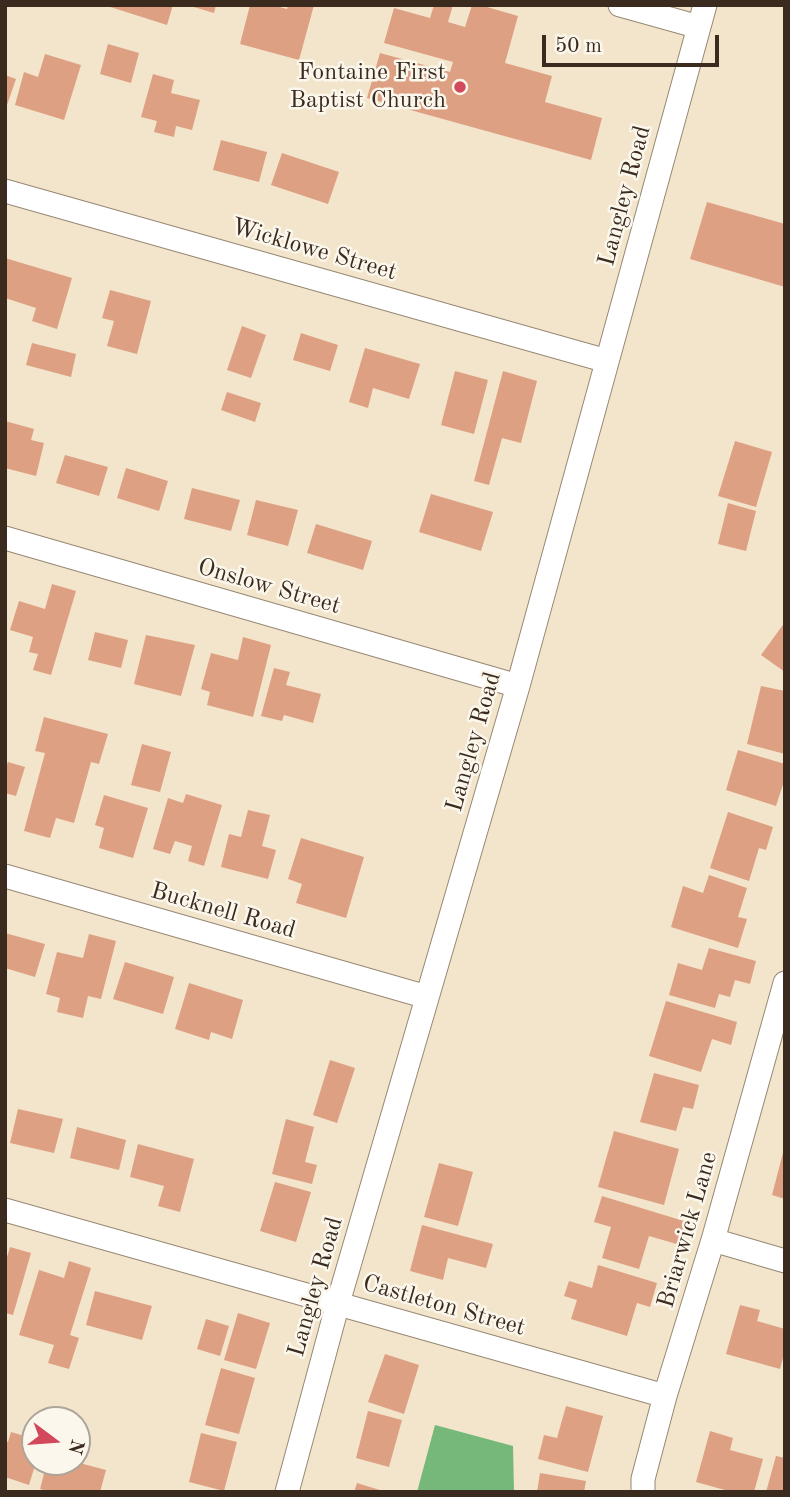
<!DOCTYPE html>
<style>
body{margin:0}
#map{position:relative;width:790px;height:1497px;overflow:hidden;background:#f3e5cb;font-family:"Old Standard TT",serif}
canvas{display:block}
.frame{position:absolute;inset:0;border:7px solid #3b2a1e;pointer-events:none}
.north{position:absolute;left:21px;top:1406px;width:70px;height:70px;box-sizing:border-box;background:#fbf7ec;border:2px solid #aea59a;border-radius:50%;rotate:106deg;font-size:19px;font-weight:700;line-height:28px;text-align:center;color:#3b2a1e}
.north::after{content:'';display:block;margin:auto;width:24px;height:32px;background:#d1495b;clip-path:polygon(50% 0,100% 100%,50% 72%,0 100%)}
.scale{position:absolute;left:542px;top:35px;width:177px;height:32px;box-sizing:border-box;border:4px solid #3b2a1e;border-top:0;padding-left:9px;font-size:21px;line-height:24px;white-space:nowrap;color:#3b2a1e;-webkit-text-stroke:5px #fbf7ec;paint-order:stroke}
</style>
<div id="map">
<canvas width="790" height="1497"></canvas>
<div class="frame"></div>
<div class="north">N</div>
<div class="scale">50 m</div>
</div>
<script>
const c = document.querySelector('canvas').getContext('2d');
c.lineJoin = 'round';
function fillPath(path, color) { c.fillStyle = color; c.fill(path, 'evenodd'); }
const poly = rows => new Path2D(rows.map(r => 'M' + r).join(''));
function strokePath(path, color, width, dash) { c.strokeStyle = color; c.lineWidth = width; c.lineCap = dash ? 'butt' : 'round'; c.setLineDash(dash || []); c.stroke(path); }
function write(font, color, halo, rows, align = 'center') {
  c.font = font + ' "Old Standard TT",serif'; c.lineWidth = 5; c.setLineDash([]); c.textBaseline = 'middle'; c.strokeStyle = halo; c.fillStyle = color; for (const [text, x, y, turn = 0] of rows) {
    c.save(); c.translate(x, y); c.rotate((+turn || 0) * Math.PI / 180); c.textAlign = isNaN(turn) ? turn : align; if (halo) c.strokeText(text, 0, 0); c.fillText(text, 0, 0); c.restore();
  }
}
fillPath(poly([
 [435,1425,513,1446,514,1492,417,1492]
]), '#75b87a');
fillPath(poly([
 [104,5,173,5,167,25],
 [187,5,216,5,214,13],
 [250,5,272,5,287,9,288,5,314,5,299,60,240,44],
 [434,5,453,5,448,22,465,27,472,5,480,5,518,16,505,63,552,76,545,102,602,118,591,160,367,98,380,53,450,72,453,62,384,43,394,8,430,18],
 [108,44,139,53,131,83,100,74],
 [45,54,81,65,64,120,15,105,24,72,38,77],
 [153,74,174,80,171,93,200,100,192,130,176,126,174,137,154,132,157,121,141,117],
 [5,75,16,79,6,108,5,108],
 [221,140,267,152,259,182,213,170],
 [282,153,339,172,328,204,271,185],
 [707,202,785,224,785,287,690,259],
 [5,258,72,278,57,329,32,321,36,308,5,298],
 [110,290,151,301,137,354,107,346,114,321,102,318],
 [242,326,266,335,251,378,227,370],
 [301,333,338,345,330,371,293,360],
 [32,343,76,354,71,377,26,365],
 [365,348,420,364,409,399,373,388,368,408,349,402],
 [455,371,488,380,474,434,441,425],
 [503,371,537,381,521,443,502,438,489,485,474,481],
 [227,392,261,403,255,422,221,410],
 [5,421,34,429,31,440,44,443,36,476,5,468],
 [735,441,772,452,756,507,718,496],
 [65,455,108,467,99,496,56,483],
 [126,468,168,481,159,511,117,498],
 [192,488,240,500,231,531,184,519],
 [431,494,493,512,481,551,419,532],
 [256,500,298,510,288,546,247,535],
 [728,503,756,511,746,551,718,544],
 [316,524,372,541,363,570,307,553],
 [52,584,76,591,51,675,33,670,38,654,29,652,33,637,10,630,19,601,45,609],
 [785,622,785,672,761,655],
 [95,632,128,640,121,668,88,660],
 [146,635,195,645,181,696,134,684],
 [243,637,271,645,253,717,207,705,210,692,201,689,211,653,238,660],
 [274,668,290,672,286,685,321,694,313,723,284,715,282,721,261,716],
 [761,686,785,691,785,754,747,744],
 [44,717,108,734,99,764,91,762,74,823,56,818,50,838,24,831,45,753,35,751],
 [142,744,171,752,160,792,131,785],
 [738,750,785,764,785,778,776,806,726,790],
 [8,762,25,767,16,796,5,793,5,769],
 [186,794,222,805,204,866,188,861,192,846,175,841,170,854,153,849,168,798,183,803],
 [104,795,148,808,133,858,99,848,104,828,95,825],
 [248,810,270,815,262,846,276,850,268,879,221,867,229,834,241,837],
 [728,812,773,827,766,850,759,848,749,881,710,868],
 [301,838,364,857,346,918,296,903,302,884,288,879],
 [709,875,747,888,738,917,747,919,738,948,671,927,683,886,703,893],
 [5,933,45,944,35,977,5,968],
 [89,934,116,941,101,999,88,996,83,1018,57,1012,60,998,46,994,57,952,83,958],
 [709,948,756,961,750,984,735,980,730,997,719,994,715,1008,669,995,678,963,702,970],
 [125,962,174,977,163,1014,113,999],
 [189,983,243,1000,232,1039,211,1032,209,1040,175,1029],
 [666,1001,737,1022,731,1045,712,1039,701,1072,649,1056],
 [330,1060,355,1068,337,1123,313,1115],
 [654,1073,699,1085,693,1109,683,1107,676,1131,640,1122],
 [18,1109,63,1119,54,1153,10,1143],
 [286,1119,314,1127,305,1162,317,1165,312,1184,272,1174],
 [77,1127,126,1140,119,1170,70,1158],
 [614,1131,679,1149,664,1205,598,1187],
 [138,1144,194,1159,180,1212,158,1206,164,1186,130,1177],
 [784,1149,785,1149,785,1199,772,1195],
 [439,1163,473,1172,458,1226,424,1217],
 [275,1182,311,1192,296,1242,260,1231],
 [602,1196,687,1222,680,1245,649,1236,639,1269,602,1258,611,1227,594,1222],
 [422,1225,493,1244,486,1268,448,1258,443,1280,410,1271],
 [10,1247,31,1253,13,1315,5,1313,5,1264],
 [69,1261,91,1268,70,1335,79,1338,69,1369,48,1363,54,1345,19,1335,39,1270,64,1278],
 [598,1265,657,1283,650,1307,637,1303,627,1336,571,1319,577,1300,564,1296,569,1281,592,1288],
 [95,1291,152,1306,142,1340,86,1325],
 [740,1305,760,1310,757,1321,785,1329,785,1350,780,1369,726,1354],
 [238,1313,270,1323,256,1369,224,1360],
 [206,1319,229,1326,220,1356,197,1349],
 [385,1354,419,1365,404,1414,368,1402],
 [221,1368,255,1378,239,1434,205,1425],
 [566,1406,603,1416,588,1472,538,1459,544,1435,557,1438],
 [368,1411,402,1420,389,1467,356,1458],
 [710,1431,733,1438,730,1450,763,1459,754,1492,732,1492,696,1482],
 [11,1432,35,1439,36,1462,29,1485,5,1477,5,1441,8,1442],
 [201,1433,237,1442,224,1491,189,1482],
 [776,1456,785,1458,785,1492,766,1492],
 [47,1462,76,1462,106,1470,100,1492,50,1492,40,1489],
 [540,1473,586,1481,584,1492,537,1492],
 [357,1483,383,1491,383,1492,354,1492]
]), '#dea082');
const minor = poly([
 [620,5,699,27],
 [5,191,607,361],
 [5,538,518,686],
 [5,876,427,997],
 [5,1210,665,1396],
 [713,1240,785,1261],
 [287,1492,338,1303,518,686,705,5],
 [643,1492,643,1479,665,1396,713,1240,785,983]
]);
strokePath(minor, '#978874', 25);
strokePath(minor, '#fff', 23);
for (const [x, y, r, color] of [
 [460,87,7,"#d1495b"]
]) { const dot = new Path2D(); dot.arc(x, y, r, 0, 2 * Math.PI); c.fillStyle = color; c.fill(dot); strokePath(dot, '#fbf7ec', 2.5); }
write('24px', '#3b2a1e', '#fbf7ec', [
 ["Fontaine First",446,73],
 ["Baptist Church",446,101]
], 'right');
write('24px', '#3b2a1e', '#fbf7ec', [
 ["Langley Road",625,196,-75],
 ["Wicklowe Street",314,250,16],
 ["Onslow Street",269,587,16],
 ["Langley Road",474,742,-74],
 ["Bucknell Road",223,911,16],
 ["Briarwick Lane",688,1230,-74],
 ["Langley Road",316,1287,-74],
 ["Castleton Street",444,1306,16]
]);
</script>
